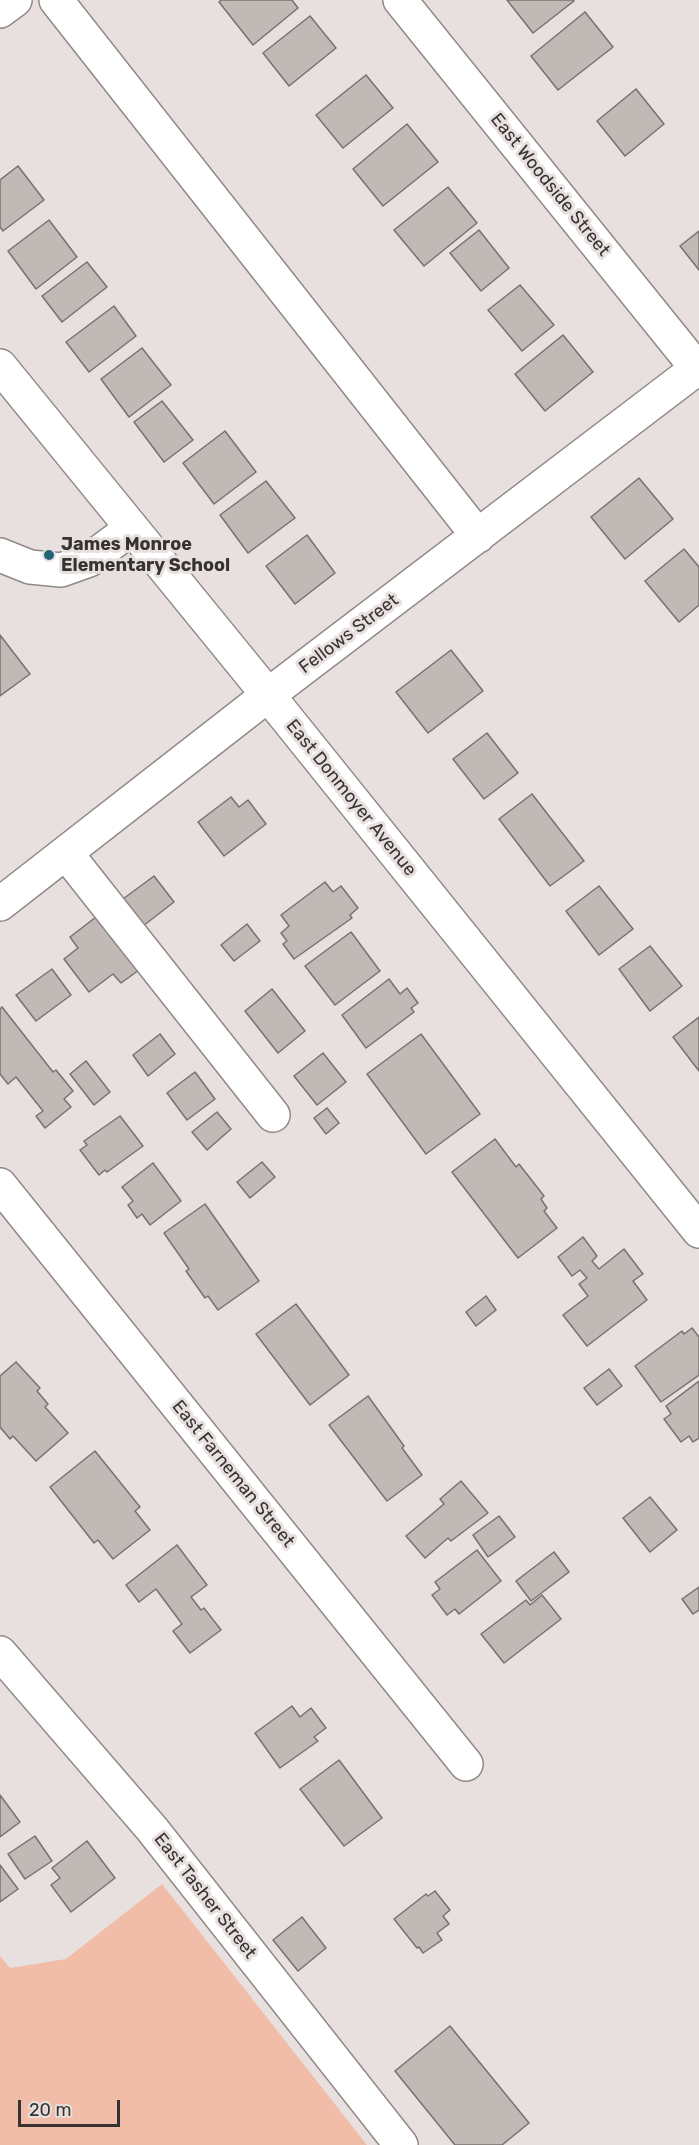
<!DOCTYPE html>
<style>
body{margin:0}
#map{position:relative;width:699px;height:2145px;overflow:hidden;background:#e7e0de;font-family:Rubik,sans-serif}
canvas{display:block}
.scale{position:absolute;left:18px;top:2100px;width:102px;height:27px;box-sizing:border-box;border:3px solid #363332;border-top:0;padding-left:8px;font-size:18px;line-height:21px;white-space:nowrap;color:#363332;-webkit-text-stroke:4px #e7e0de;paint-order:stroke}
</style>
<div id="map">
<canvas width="699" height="2145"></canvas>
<div class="scale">20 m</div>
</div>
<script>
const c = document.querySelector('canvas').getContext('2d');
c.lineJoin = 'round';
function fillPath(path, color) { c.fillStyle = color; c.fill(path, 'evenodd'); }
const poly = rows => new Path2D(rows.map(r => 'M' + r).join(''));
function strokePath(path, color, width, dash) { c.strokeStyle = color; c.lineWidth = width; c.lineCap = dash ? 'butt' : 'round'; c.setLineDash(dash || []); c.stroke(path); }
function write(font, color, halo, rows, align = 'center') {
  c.font = font + ' Rubik,sans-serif'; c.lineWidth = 6; c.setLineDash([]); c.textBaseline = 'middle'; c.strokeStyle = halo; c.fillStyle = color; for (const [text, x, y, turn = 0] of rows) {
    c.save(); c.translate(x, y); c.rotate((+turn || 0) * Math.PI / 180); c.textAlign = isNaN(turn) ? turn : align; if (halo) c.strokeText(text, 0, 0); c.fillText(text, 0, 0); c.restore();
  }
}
fillPath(poly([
 [162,1884,367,2145,0,2145,0,1956,10,1968,66,1959]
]), '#f1bca8');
const building = poly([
 [221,0,292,0,298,8,253,45,219,2,221,0],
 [507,0,573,0,574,1,533,33,507,0],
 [585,12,613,47,558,90,531,56,585,12],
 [310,16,336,48,289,86,263,53,310,16],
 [366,75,393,108,343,148,316,115,366,75],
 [636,89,664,124,625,156,597,121,636,89],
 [407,124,438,162,383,206,353,169,407,124],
 [18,166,44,200,3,231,0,227,0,180,18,166],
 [448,187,477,223,424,266,394,230,448,187],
 [49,220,77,257,36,289,8,251,49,220],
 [479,230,509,268,481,291,450,253,479,230],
 [699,231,699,270,680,246,699,231],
 [87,262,107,287,62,322,42,296,87,262],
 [520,285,554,325,522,351,488,310,520,285],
 [114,306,136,336,89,372,66,342,114,306],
 [563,335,593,372,545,411,515,374,563,335],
 [142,348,171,385,129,417,101,379,142,348],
 [162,401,193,440,164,462,134,422,162,401],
 [225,431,256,472,214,504,183,463,225,431],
 [639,478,673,519,625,559,591,517,639,478],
 [266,481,295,518,248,553,220,515,266,481],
 [307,535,335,573,295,604,266,566,307,535],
 [684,549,699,567,699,605,679,622,645,581,684,549],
 [0,635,30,674,0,696,0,635],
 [451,650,483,691,428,733,396,692,451,650],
 [487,733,518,773,484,799,453,759,487,733],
 [532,794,584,861,550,886,499,819,532,794],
 [231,797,239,807,248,800,266,824,224,856,198,822,231,797],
 [154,876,174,902,143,926,123,899,154,876],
 [325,882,333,892,341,886,358,908,350,915,352,918,294,959,283,944,287,941,281,933,289,926,281,915,325,882],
 [599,886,633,929,599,955,566,911,599,886],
 [96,917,104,928,106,927,139,970,121,983,113,974,89,992,64,959,78,948,70,937,96,917],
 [247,924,260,941,234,961,221,945,247,924],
 [351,932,380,971,335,1005,305,966,351,932],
 [650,946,682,986,650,1011,619,969,650,946],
 [52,969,71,995,36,1021,16,995,52,969],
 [389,979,400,994,407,988,418,1003,411,1008,414,1012,366,1048,342,1015,389,979],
 [272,989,305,1031,278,1053,245,1011,272,989],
 [2,1007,53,1072,56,1070,73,1091,64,1099,71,1107,45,1128,36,1116,43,1111,16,1077,8,1084,0,1074,0,1009,2,1007],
 [699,1017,699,1071,673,1037,699,1017],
 [160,1034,175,1054,148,1076,133,1055,160,1034],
 [421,1034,480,1114,426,1154,367,1074,421,1034],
 [323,1053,346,1082,317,1105,294,1076,323,1053],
 [86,1061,110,1092,94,1105,70,1074,86,1061],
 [195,1072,215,1099,187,1120,167,1093,195,1072],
 [327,1108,339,1123,326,1134,314,1118,327,1108],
 [217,1112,231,1129,207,1150,192,1132,217,1112],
 [120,1116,143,1146,107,1172,105,1170,99,1175,80,1150,87,1145,84,1141,120,1116],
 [495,1139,516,1167,519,1164,544,1196,541,1199,547,1208,544,1211,557,1228,518,1258,452,1172,495,1139],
 [262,1162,275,1177,250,1198,237,1182,262,1162],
 [153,1163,181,1201,150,1225,142,1214,137,1218,128,1205,133,1201,122,1187,153,1163],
 [205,1204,259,1281,218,1310,208,1296,205,1298,186,1271,189,1269,164,1233,205,1204],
 [583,1237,597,1256,592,1261,599,1269,624,1249,643,1274,633,1281,647,1300,587,1346,563,1315,588,1296,579,1284,587,1278,580,1270,572,1276,558,1257,583,1237],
 [486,1296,496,1310,476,1326,466,1312,486,1296],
 [296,1304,349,1375,310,1405,256,1334,296,1304],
 [692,1328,699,1337,699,1375,661,1402,635,1366,682,1331,684,1334,692,1328],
 [16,1362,40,1388,37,1391,48,1404,45,1407,68,1433,36,1461,13,1436,10,1439,0,1427,0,1376,16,1362],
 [609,1369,622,1386,597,1405,584,1388,609,1369],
 [699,1381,699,1438,693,1442,689,1436,681,1442,664,1419,671,1414,666,1406,699,1381],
 [368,1396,404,1446,402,1448,422,1475,387,1501,329,1425,368,1396],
 [95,1451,140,1507,135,1511,150,1530,113,1559,98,1540,94,1543,50,1487,95,1451],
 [461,1481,488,1513,451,1541,448,1538,425,1558,406,1536,444,1504,440,1499,461,1481],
 [650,1497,677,1530,650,1552,623,1518,650,1497],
 [499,1516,515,1537,488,1557,473,1535,499,1516],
 [177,1545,207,1585,191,1597,201,1610,204,1608,221,1630,190,1653,173,1631,182,1624,156,1589,139,1602,126,1585,177,1545],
 [477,1550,501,1581,459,1614,455,1609,447,1615,432,1595,440,1589,435,1582,477,1550],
 [554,1552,569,1572,531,1601,516,1581,554,1552],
 [699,1587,699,1610,693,1614,682,1599,699,1587],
 [542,1595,561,1619,504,1663,481,1634,526,1600,530,1605,542,1595],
 [292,1706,300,1717,311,1708,326,1728,314,1737,318,1741,280,1768,255,1733,292,1706],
 [339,1760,382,1818,344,1846,300,1789,339,1760],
 [0,1795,20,1822,0,1837,0,1795],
 [35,1836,52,1861,25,1879,8,1854,35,1836],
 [87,1841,115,1878,71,1912,51,1885,60,1878,52,1868,87,1841],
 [0,1865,18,1889,0,1902,0,1865],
 [435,1891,450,1910,443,1916,449,1924,437,1933,442,1940,423,1953,419,1947,417,1948,394,1919,426,1894,428,1896,435,1891],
 [302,1917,326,1948,298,1971,273,1940,302,1917],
 [450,2026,529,2123,502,2145,455,2145,395,2071,450,2026]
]);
fillPath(building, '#c0b9b6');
strokePath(building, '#78726f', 1.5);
const minor = poly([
 [56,0,478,536],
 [400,0,699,371],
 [0,11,15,0],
 [0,366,268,695,699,1231],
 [0,555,30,567,61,570,89,560,132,528],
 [66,853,273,1115],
 [0,904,268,695,699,367],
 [0,1185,466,1764],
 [0,1653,152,1829,401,2145]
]);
strokePath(minor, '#908987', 36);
strokePath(minor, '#fff', 33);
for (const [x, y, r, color] of [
 [49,555,6,"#246479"]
]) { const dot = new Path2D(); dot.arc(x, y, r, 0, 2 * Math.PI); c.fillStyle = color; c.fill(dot); strokePath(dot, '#e7e0de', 2); }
write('18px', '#363332', '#e7e0de', [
 ["East Woodside Street",550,185,51],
 ["Fellows Street",349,634,-37],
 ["East Donmoyer Avenue",351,798,51],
 ["East Farneman Street",233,1474,51],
 ["East Tasher Street",205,1896,52]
]);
write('bold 18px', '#363332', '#e7e0de', [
 ["James Monroe",61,545],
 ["Elementary School",61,566]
], 'left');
</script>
